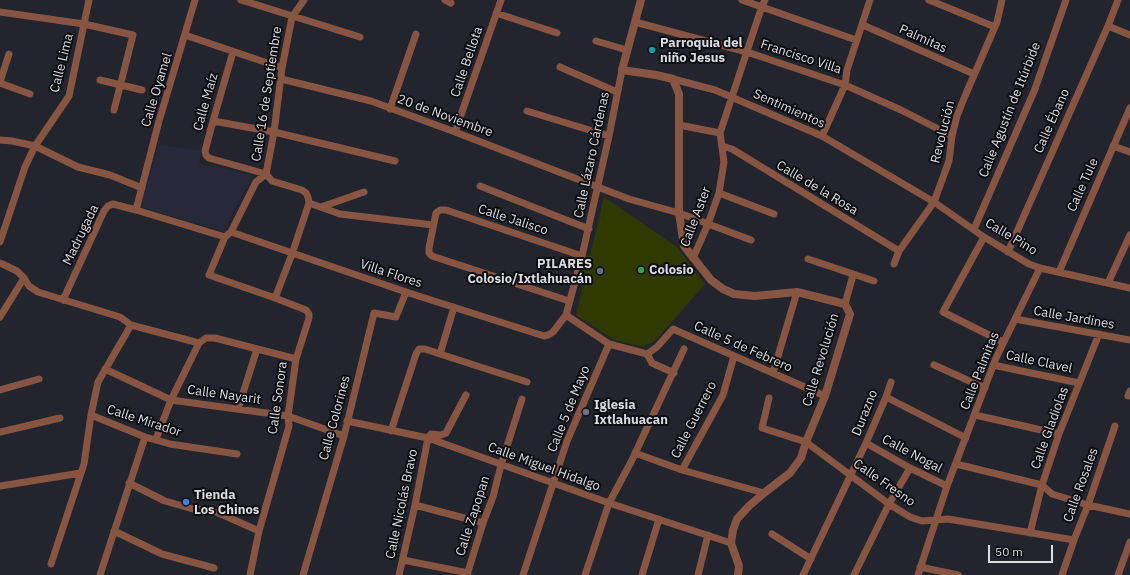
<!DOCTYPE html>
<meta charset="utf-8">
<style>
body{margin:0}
#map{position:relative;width:1130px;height:575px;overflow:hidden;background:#23252e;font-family:"IBM Plex Sans",sans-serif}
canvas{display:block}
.scale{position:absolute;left:988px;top:545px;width:65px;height:18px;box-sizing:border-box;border:2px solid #dadce2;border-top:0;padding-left:5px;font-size:12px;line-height:14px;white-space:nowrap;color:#dadce2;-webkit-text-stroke:3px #0d0e12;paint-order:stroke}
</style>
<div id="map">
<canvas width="1130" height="575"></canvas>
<div class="scale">50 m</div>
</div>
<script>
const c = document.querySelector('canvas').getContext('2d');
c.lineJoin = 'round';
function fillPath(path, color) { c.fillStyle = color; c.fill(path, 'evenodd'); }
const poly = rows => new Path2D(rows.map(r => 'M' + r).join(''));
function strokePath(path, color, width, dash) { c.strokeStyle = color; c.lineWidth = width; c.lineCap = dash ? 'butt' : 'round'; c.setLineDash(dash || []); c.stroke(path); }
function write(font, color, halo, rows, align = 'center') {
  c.font = font + ' "IBM Plex Sans",sans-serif'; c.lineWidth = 4; c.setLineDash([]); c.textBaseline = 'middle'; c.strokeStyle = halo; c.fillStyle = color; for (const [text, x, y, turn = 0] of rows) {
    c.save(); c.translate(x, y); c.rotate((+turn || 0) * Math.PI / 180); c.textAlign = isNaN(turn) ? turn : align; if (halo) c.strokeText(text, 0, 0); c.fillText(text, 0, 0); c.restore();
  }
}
fillPath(poly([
 [158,145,201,151,199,165,217,167,253,176,223,231,141,207]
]), '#262939');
fillPath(poly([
 [604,197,677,247,705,284,655,341,643,347,615,340,576,315,586,273,579,272,584,253,590,256]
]), '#303a00');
strokePath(poly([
 [241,0,360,37],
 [445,0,451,3],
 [742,0,856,40],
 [929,0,995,27],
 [0,12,84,24,133,35,114,110],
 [496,13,557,33],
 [635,22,747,52,845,85,901,110,952,136],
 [863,25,974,74],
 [1108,26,1130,35],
 [185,35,282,68],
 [596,41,627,50],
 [233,52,213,121,205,151,206,155,209,158,266,174,272,181,302,190,306,193,308,197,309,203,292,254,275,298],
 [560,67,617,92],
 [281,79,371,101,455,132,629,199,679,213,751,240],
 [673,79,715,90,822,136,934,202,984,237,1029,264,1040,268,1130,288],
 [100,80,142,90],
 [0,82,9,54],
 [0,83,30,94],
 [390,109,416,34],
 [527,111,609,136],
 [213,121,274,132,395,161],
 [679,125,720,133],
 [455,132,501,0],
 [822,136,845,85,847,70,870,0],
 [0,140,12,141,35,146,78,167,110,175,142,188],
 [722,146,732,149,899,251],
 [1113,146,1130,152],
 [480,186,589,229],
 [719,193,774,214],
 [309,203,340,214,433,225],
 [321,207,364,192],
 [136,210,159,121,195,0],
 [974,229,1035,89,1066,0],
 [231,232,406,292,544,336,548,335,553,332,566,315,582,256,609,136,622,70],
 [984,237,943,312,1003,342],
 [0,242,25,167,35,146,69,96,89,0],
 [1008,252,1108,26,1118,0],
 [693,258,708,224,719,193,724,162,720,133,762,6,765,0],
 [808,259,874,281],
 [0,263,17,271,24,278,29,286,38,292,120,317,131,325,199,343,206,338,215,338,296,359],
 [894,264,899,251,934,202,949,161,952,136,957,116,965,96,997,22,1002,0],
 [1059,272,1130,108],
 [1108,283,1130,235],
 [63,300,104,211,108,206,113,204,136,210,225,237],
 [569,301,432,256,429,253,429,248,436,213,440,210,446,210,582,256],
 [845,304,853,275],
 [566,315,609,344,647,354,652,363,674,373],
 [0,317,24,278],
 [1015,319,1130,340],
 [440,354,527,382],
 [647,354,657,347,673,329,825,396],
 [934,365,985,388],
 [993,365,1079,383],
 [105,369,171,400,288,416,344,436],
 [773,373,797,292],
 [0,390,39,379],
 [1128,396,1130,391],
 [886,397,966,438],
 [769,398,762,428,806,442,889,504,910,517,922,521,948,519,1074,540],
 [238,409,257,349],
 [91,415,145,437,170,444,237,454],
 [975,415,1059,434],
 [347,421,428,438,609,503,731,543],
 [391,431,416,354,419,349,425,349,440,354,454,307],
 [0,432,60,418],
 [156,439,171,400,199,343],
 [866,443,910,468,947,486],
 [635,453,682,470,764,493],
 [956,464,1042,485,1052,494,1088,505,1130,514],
 [682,470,723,395,734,356],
 [129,483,165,501,193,509,212,510,259,531],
 [0,486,81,473],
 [415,505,483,523],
 [114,531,162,554,214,568],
 [1030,533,1042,485,1059,434,1099,334],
 [772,534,811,559],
 [403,560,468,573],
 [51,564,84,464,91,415,98,382,131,325],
 [920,567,958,575],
 [100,575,145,437],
 [250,575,259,531,289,426,288,416,296,359,309,318,309,314,306,310,275,298,209,275,225,237,231,232,256,182,266,174,274,132,282,68,292,17,304,0],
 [303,575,344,436,374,313,396,317,406,292],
 [399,575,415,505,428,438,431,434,441,435,446,433,466,395],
 [467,575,483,523,493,497,501,465,522,399],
 [523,575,567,441,609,344],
 [585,575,609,503,631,462,684,349],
 [642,575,659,519],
 [698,575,708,535],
 [803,575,866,443,886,397,891,382],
 [854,575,889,504,910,468],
 [918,575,947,486,996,358,1040,268],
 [1062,575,1074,540,1088,505,1115,426],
 [1118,575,1130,542]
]), '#895543', 7);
strokePath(poly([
 [641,0,622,70,656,75,673,79,679,94,679,213,684,246,711,280,723,289,734,294,755,296,797,292,845,304,850,314,825,396,806,442,801,458,790,473,764,493,749,506,737,519,733,530,731,543,739,566,738,575]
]), '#895543', 8);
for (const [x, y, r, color] of [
 [652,50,4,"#0f9aa8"],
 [641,270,4,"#2e9e5b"],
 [600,271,4,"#5c6f8a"],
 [586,412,4,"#6b7280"],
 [186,502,4,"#3f7fe0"]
]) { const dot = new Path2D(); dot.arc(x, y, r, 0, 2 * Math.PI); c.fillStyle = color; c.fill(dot); strokePath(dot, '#0d0e12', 1.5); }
write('13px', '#dadce2', '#0d0e12', [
 ["Palmitas",923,39,24],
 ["Francisco Villa",801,57,18],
 ["Calle Bellota",467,62,-71],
 ["Calle Lima",62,63,-76],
 ["Calle Oyamel",157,90,-73],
 ["Calle 16 de Septiembre",267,94,-81],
 ["Calle Maíz",206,102,-74],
 ["Sentimientos",789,109,24],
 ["Calle Agustín de Itúrbide",1010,110,-68],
 ["20 de Noviembre",445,116,20],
 ["Calle Ébano",1052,121,-66],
 ["Revolución",943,132,-76],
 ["Calle Lázaro Cárdenas",592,155,-78],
 ["Calle Tule",1083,185,-66],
 ["Calle de la Rosa",817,188,31],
 ["Calle Aster",696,217,-69],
 ["Calle Jalisco",513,220,18],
 ["Madrugada",81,235,-64],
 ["Calle Pino",1011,237,31],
 ["Villa Flores",391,274,18],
 ["Calle Jardines",1074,318,10],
 ["Calle 5 de Febrero",743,347,24],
 ["Calle Revolución",821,360,-73],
 ["Calle Clavel",1039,362,12],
 ["Calle Palmitas",980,371,-68],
 ["Calle Nayarit",224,395,8],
 ["Calle Sonora",278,398,-82],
 ["Calle 5 de Mayo",569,409,-68],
 ["Durazno",865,413,-68],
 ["Calle Colorines",335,418,-75],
 ["Calle Guerrero",694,420,-63],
 ["Calle Mirador",144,421,18],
 ["Calle Gladiolas",1050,428,-70],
 ["Calle Nogal",912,454,28],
 ["Calle Miguel Hidalgo",544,467,20],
 ["Calle Fresno",884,483,35],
 ["Calle Rosales",1081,485,-70],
 ["Calle Nicolás Bravo",402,504,-78],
 ["Calle Zapopan",473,516,-72]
]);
write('bold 13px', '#dadce2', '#0d0e12', [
 ["Parroquia del",660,43],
 ["niño Jesus",660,58],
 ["PILARES",592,264,"right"],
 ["Colosio/Ixtlahuacán",592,279,"right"],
 ["Colosio",649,270],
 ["Iglesia",594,405],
 ["Ixtlahuacan",594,420],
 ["Tienda",194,495],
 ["Los Chinos",194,510]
], 'left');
</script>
